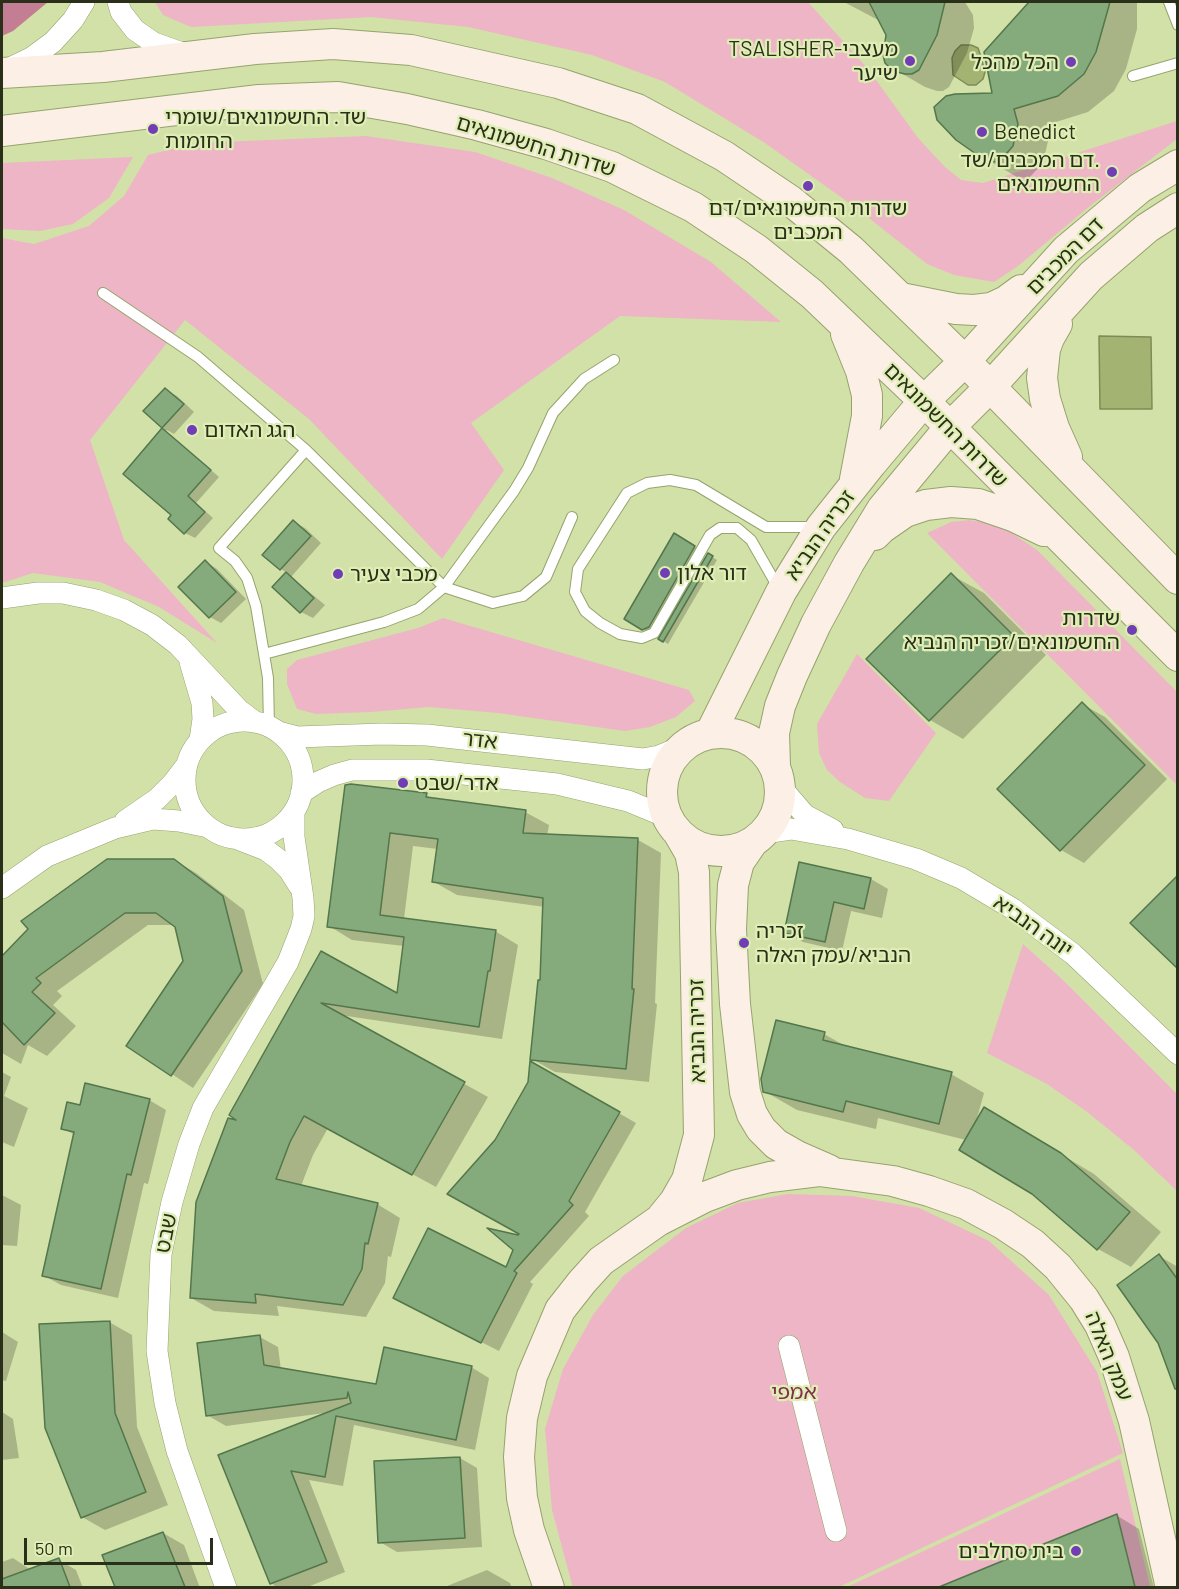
<!DOCTYPE html>
<meta charset="utf-8">
<style>
body{margin:0}
#map{position:relative;width:1179px;height:1589px;overflow:hidden;background:#d2e1a8;font-family:Barlow,sans-serif}
canvas{display:block}
.frame{position:absolute;inset:0;border:3px solid #2a2f19;pointer-events:none}
.scale{position:absolute;left:24px;top:1538px;width:189px;height:27px;box-sizing:border-box;border:3px solid #2a2f19;border-top:0;padding-left:8px;font-size:18px;line-height:21px;white-space:nowrap;color:#2a2f19;-webkit-text-stroke:4px #dfeeb5;paint-order:stroke}
</style>
<div id="map">
<canvas width="1179" height="1589"></canvas>
<div class="frame"></div>
<div class="scale">50 m</div>
</div>
<script>
const c = document.querySelector('canvas').getContext('2d');
c.lineJoin = 'round';
function fillPath(path, color) { c.fillStyle = color; c.fill(path, 'evenodd'); }
const poly = rows => new Path2D(rows.map(r => 'M' + r).join(''));
function strokePath(path, color, width, dash) { c.strokeStyle = color; c.lineWidth = width; c.lineCap = dash ? 'butt' : 'round'; c.setLineDash(dash || []); c.stroke(path); }
function write(font, color, halo, rows, align = 'center') {
  c.font = font + ' Barlow,"Noto Sans Hebrew",sans-serif'; c.lineWidth = 4.5; c.setLineDash([]); c.textBaseline = 'middle'; c.strokeStyle = halo; c.fillStyle = color; for (const [text, x, y, turn = 0] of rows) {
    c.save(); c.translate(x, y); c.rotate((+turn || 0) * Math.PI / 180); c.textAlign = isNaN(turn) ? turn : align; if (halo) c.strokeText(text, 0, 0); c.fillText(text, 0, 0); c.restore();
  }
}
fillPath(poly([
 [155,2,808,2,868,69,918,138,945,167,961,180,983,183,1177,121,1177,139,1090,206,1018,266,994,282,954,275,927,264,855,207,765,143,665,82,592,55,468,27,371,17,191,27,163,15],
 [366,136,475,152,552,178,624,210,711,262,781,322,620,316,471,423,504,470,442,559,309,419,185,320,90,440,124,540,217,643,159,607,100,582,33,573,2,583,2,238,34,244,89,226,124,196,148,155,197,143],
 [133,157,109,198,73,224,40,231,2,229,2,163],
 [969,520,988,523,1010,532,1037,550,1177,692,1177,785,927,533,951,522],
 [443,618,689,690,695,701,676,717,650,727,625,731,498,713,429,707,371,712,316,714,297,709,287,684,287,669,297,660,418,628],
 [857,654,936,733,889,801,865,798,840,782,827,770,819,753,817,724],
 [1023,944,1064,981,1177,1094,1177,1191,1134,1150,1086,1111,1047,1084,987,1053],
 [788,1194,852,1196,919,1208,989,1241,1049,1295,1097,1372,1123,1453,839,1587,573,1588,552,1510,545,1429,563,1369,593,1315,623,1276,686,1228,738,1203],
 [1120,1459,1150,1587,845,1588]
]), '#edb5c5');
fillPath(poly([
 [2,2,48,2,13,31,2,36]
]), '#c47e93');
const water = poly([
 [961,45,971,45,978,48,981,57,985,72,983,79,976,85,968,85,953,75,952,58,955,51,961,45],
 [1099,336,1151,337,1152,409,1100,409,1099,336]
]);
fillPath(water, '#a3b371');
strokePath(water, '#7f8b57', 1.5);
fillPath(poly([
 [844,2,965,2,973,15,974,28,967,53,949,87,943,91,937,91,925,87,894,69,888,35,880,21],
 [1030,2,1137,2,1137,29,1126,69,1114,91,1088,112,1043,126,1048,141,1043,163,1029,178,1017,177,986,159,994,95],
 [165,390,177,396,194,412,174,434,167,430,166,431,219,477,196,503,213,518,195,538,185,533,170,519,173,515,125,474,164,428,145,411],
 [294,522,305,528,321,543,291,577,325,605,313,618,301,612,274,587,287,573,281,569],
 [675,535,700,550,649,632,626,618],
 [709,555,717,560,668,644,660,639],
 [206,562,217,569,246,599,221,623,210,617],
 [951,575,984,593,1046,655,963,739,930,720,868,659],
 [1082,704,1105,717,1167,779,1084,863,1061,850,999,789],
 [346,786,426,795,435,800,525,812,549,825,547,836,638,840,661,853,655,1003,657,1004,649,1082,555,1072,532,1059,542,982,545,907,457,895,434,882,438,849,413,846,404,919,495,931,518,945,502,1039,340,1015,488,1097,436,1187,328,1128,313,1155,301,1186,377,1204,400,1218,391,1257,388,1256,385,1283,366,1317,277,1306,279,1316,214,1311,191,1298,243,1123,321,953,398,995,404,946,352,940,329,926],
 [174,860,196,873,244,910,263,984,193,1088,128,1045,185,961,176,927,174,925,148,925,57,991,62,996,53,1005,76,1026,47,1056,28,1045,21,1064,2,1053,2,959,30,930],
 [801,863,871,879,888,889,882,918,851,911,842,951,803,942,785,932],
 [824,1034,849,1048,951,1074,984,1093,976,1122,1017,1128,1094,1174,1161,1232,1131,1267,1098,1249,1033,1193,966,1140,878,1118,876,1129,797,1110,764,1091],
 [532,1063,636,1123,585,1212,589,1216,530,1282,533,1284,499,1351,412,1307,507,1269,521,1234,496,1141,530,1082],
 [2,1072,11,1077,4,1096,28,1108,14,1147,2,1142],
 [149,1100,166,1110,148,1184,144,1183,118,1298,61,1285,43,1275,75,1135,62,1128,81,1107],
 [2,1195,21,1205,17,1246,2,1245],
 [1159,1256,1178,1267,1178,1393,1159,1342],
 [109,1322,132,1335,137,1427,168,1505,105,1530,82,1517],
 [2,1332,18,1342,6,1381,2,1380],
 [260,1337,278,1347,281,1370,377,1386,471,1367,489,1378,475,1450,354,1425,343,1486,309,1480,345,1572,305,1588,278,1588,271,1583,220,1455,325,1413,226,1426,207,1415],
 [2,1412,13,1419,19,1458,2,1460],
 [460,1458,477,1468,482,1547,397,1552,380,1542],
 [1116,1515,1139,1529,1154,1588,941,1588],
 [163,1533,184,1545,200,1588,117,1588,104,1556],
 [13,1558,31,1570,59,1560,76,1570,83,1588,2,1588,2,1562],
 [487,1570,510,1583,512,1588,442,1588]
]), '#0003');
const building = poly([
 [869,2,945,2,937,35,919,70,912,74,905,74,893,71,885,63,883,55,886,35,869,2],
 [1029,2,1110,2,1096,52,1084,74,1058,96,1014,109,1018,124,1013,146,999,162,986,161,956,140,937,120,934,107,946,96,955,94,992,93,984,52,1029,2],
 [165,388,184,404,162,428,143,411,165,388],
 [162,428,211,470,188,496,205,512,184,534,168,519,171,515,123,474,162,428],
 [293,520,311,536,280,570,262,555,293,520],
 [674,533,695,546,649,627,642,630,624,619,674,533],
 [708,553,713,556,663,642,658,639,708,553],
 [205,560,236,592,209,618,178,587,205,560],
 [286,572,314,598,300,613,272,587,286,572],
 [951,573,1014,636,929,721,866,659,951,573],
 [1082,702,1145,765,1060,851,997,789,1082,702],
 [351,784,427,793,426,797,526,810,523,833,638,838,632,989,634,989,626,1069,530,1060,538,980,540,980,543,898,432,882,438,839,390,833,380,915,496,930,490,971,488,971,479,1027,321,1003,465,1082,412,1175,304,1116,290,1142,276,1179,378,1203,368,1244,365,1243,362,1269,343,1305,255,1294,256,1303,190,1298,196,1202,228,1118,236,1120,229,1115,321,951,397,993,404,937,327,927,345,785,351,784],
 [107,859,174,859,223,896,242,971,171,1076,126,1046,183,961,175,927,156,913,125,913,36,978,41,983,32,992,55,1013,24,1045,2,1022,2,956,28,929,21,921,107,859],
 [799,862,871,878,864,909,834,902,825,942,784,933,799,862],
 [1178,875,1178,969,1130,923,1178,875],
 [776,1020,825,1032,823,1040,952,1072,939,1124,846,1101,843,1112,763,1092,761,1079,776,1020],
 [530,1061,620,1112,569,1201,573,1205,514,1271,517,1273,481,1343,393,1298,428,1228,506,1267,513,1250,487,1228,518,1235,519,1234,447,1194,495,1140,528,1082,530,1061],
 [85,1083,150,1099,131,1175,127,1174,101,1289,42,1276,74,1132,61,1129,67,1102,80,1105,85,1083],
 [984,1107,1061,1153,1130,1212,1097,1250,1032,1194,959,1150,984,1107],
 [1159,1254,1178,1280,1178,1389,1175,1389,1158,1343,1117,1285,1159,1254],
 [110,1321,115,1413,146,1492,81,1518,45,1428,39,1324,110,1321],
 [260,1335,264,1365,376,1384,384,1347,472,1366,456,1440,336,1416,325,1477,291,1471,327,1562,270,1584,218,1455,351,1403,348,1392,347,1398,206,1416,197,1343,260,1335],
 [460,1457,465,1538,378,1543,374,1461,460,1457],
 [1117,1514,1135,1587,939,1587,1117,1514],
 [163,1532,185,1587,115,1587,102,1555,163,1532],
 [59,1558,70,1587,2,1587,2,1579,59,1558]
]);
fillPath(building, '#85aa7c');
strokePath(building, '#53764b', 1.5);
const lane = poly([
 [1169,2,1178,25],
 [1133,76,1178,63],
 [103,293,198,357,306,450,444,587,493,603,523,596,546,577,572,517],
 [779,589,751,540,737,528,720,528,710,535,654,633,642,638,620,634,600,623,585,611,575,592,578,569,627,493,647,483,670,480,696,485,766,527,817,527],
 [264,654,384,622,418,609,444,587,514,491,528,468,553,413,584,379,614,360],
 [269,727,268,678,256,606,247,578,235,561,219,548,306,450]
]);
const street = poly([
 [118,2,121,12,135,30,154,43,185,54],
 [10,68,31,58,53,42,73,20,84,2],
 [2,598,38,593,63,593,96,600,124,610,152,625,178,645,239,710,255,722],
 [190,662,202,703,203,719,200,740],
 '185 780a59 59 0 1 1 118 0a59 59 0 1 1-118 0Z',
 [278,732,297,737,382,734,427,735,643,759,659,756,681,747],
 [780,786,805,815,833,830],
 [301,793,318,782,334,775,352,770,426,770,557,784,628,801,667,817],
 [125,821,157,799,173,783,186,766],
 [764,833,791,829,848,839,916,859,961,878,1013,909,1073,954,1178,1054],
 [240,840,266,850,278,859,289,870,299,886],
 [2,888,47,856,115,828,153,819,179,821,208,827],
 [789,1346,836,1531],
 [226,1588,177,1451,165,1403,157,1351,161,1254,172,1202,189,1144,203,1108,288,962,301,929,304,916,303,898,294,837,294,812]
]);
const secondary = poly([
 [2,73,103,67,255,49,333,44,411,50,558,83,637,109,724,156,791,201,851,250,965,361,1178,579],
 [2,131,259,100,338,97,407,109,477,125,546,144,612,167,693,207,756,249,812,294,924,401,1178,656],
 [901,298,956,309,974,310,991,308,1006,301,1021,290],
 [1057,324,1049,338,1045,349,1042,378,1045,399,1054,428,1067,457],
 [846,334,861,371,867,395,867,416,855,479],
 [875,535,882,528,905,512,926,505,951,502,978,504,1013,516,1044,531],
 [711,732,781,592,821,527,871,464,924,401,965,361,1066,250,1140,188,1178,165],
 '662 792a59 59 0 1 1 118 0a59 59 0 1 1-118 0Z',
 [775,766,774,733,780,706,792,676,816,624,849,563,882,509,950,427,990,387,1091,276,1147,228,1178,208],
 [752,843,739,862,733,885,731,929,735,1004,745,1092,752,1114,761,1129,776,1144,797,1156,829,1170],
 [662,1217,675,1201,687,1180,699,1135,694,872,690,853,679,834],
 [549,1588,529,1530,522,1498,519,1457,522,1418,532,1376,560,1310,582,1282,601,1261,658,1221,705,1197,737,1185,770,1177,819,1171,893,1181,929,1191,966,1204,1003,1224,1033,1244,1058,1267,1084,1299,1100,1325,1114,1357,1134,1421,1171,1588]
]);
strokePath(lane, '#96a36d', 12);
strokePath(street, '#96a36d', 22);
strokePath(secondary, '#96a36d', 32);
strokePath(lane, '#fff', 10);
strokePath(street, '#fff', 21);
strokePath(secondary, '#fcefe6', 30);
for (const [x, y, r, color] of [
 [910,61,6,"#713db4"],
 [1071,62,6,"#713db4"],
 [153,129,6,"#713db4"],
 [982,132,6,"#713db4"],
 [1112,172,6,"#713db4"],
 [808,186,6,"#713db4"],
 [192,430,6,"#713db4"],
 [665,573,6,"#713db4"],
 [338,574,6,"#713db4"],
 [1132,630,6,"#713db4"],
 [403,783,6,"#713db4"],
 [744,943,6,"#713db4"],
 [1076,1551,6,"#713db4"]
]) { const dot = new Path2D(); dot.arc(x, y, r, 0, 2 * Math.PI); c.fillStyle = color; c.fill(dot); strokePath(dot, '#dfeeb5', 2); }
write('21px', '#2a2f19', '#dfeeb5', [
 ["TSALISHER-מעצבי",898,49,"right"],
 ["שיער",898,73,"right"],
 ["הכל מהכל",1059,62,"right"],
 ["שד. החשמונאים/שומרי",165,117],
 ["החומות",165,141],
 ["Benedict",994,132],
 ["דם המכבים/שד.",1100,160,"right"],
 ["החשמונאים",1100,184,"right"],
 ["שדרות החשמונאים/דם",808,208,"center"],
 ["המכבים",808,232,"center"],
 ["הגג האדום",204,430],
 ["דור אלון",677,573],
 ["מכבי צעיר",350,574],
 ["שדרות",1120,618,"right"],
 ["החשמונאים/זכריה הנביא",1120,642,"right"],
 ["אדר/שבט",415,783],
 ["זכריה",756,931],
 ["הנביא/עמק האלה",756,955],
 ["בית סחלבים",1064,1551,"right"]
], 'left');
write('21px', '#2a2f19', '#dfeeb5', [
 ["שדרות החשמונאים",536,146,17],
 ["דם המכבים",1065,256,-45],
 ["שדרות החשמונאים",946,425,45],
 ["זכריה הנביא",820,535,-55],
 ["אדר",480,740,6],
 ["יונה הנביא",1033,926,35],
 ["זכריה הנביא",697,1031,-91],
 ["שבט",166,1233,-79],
 ["עמק האלה",1109,1356,68]
]);
write('21px', '#832e4e', '#dfeeb5', [
 ["אמפי",794,1392]
]);
</script>
